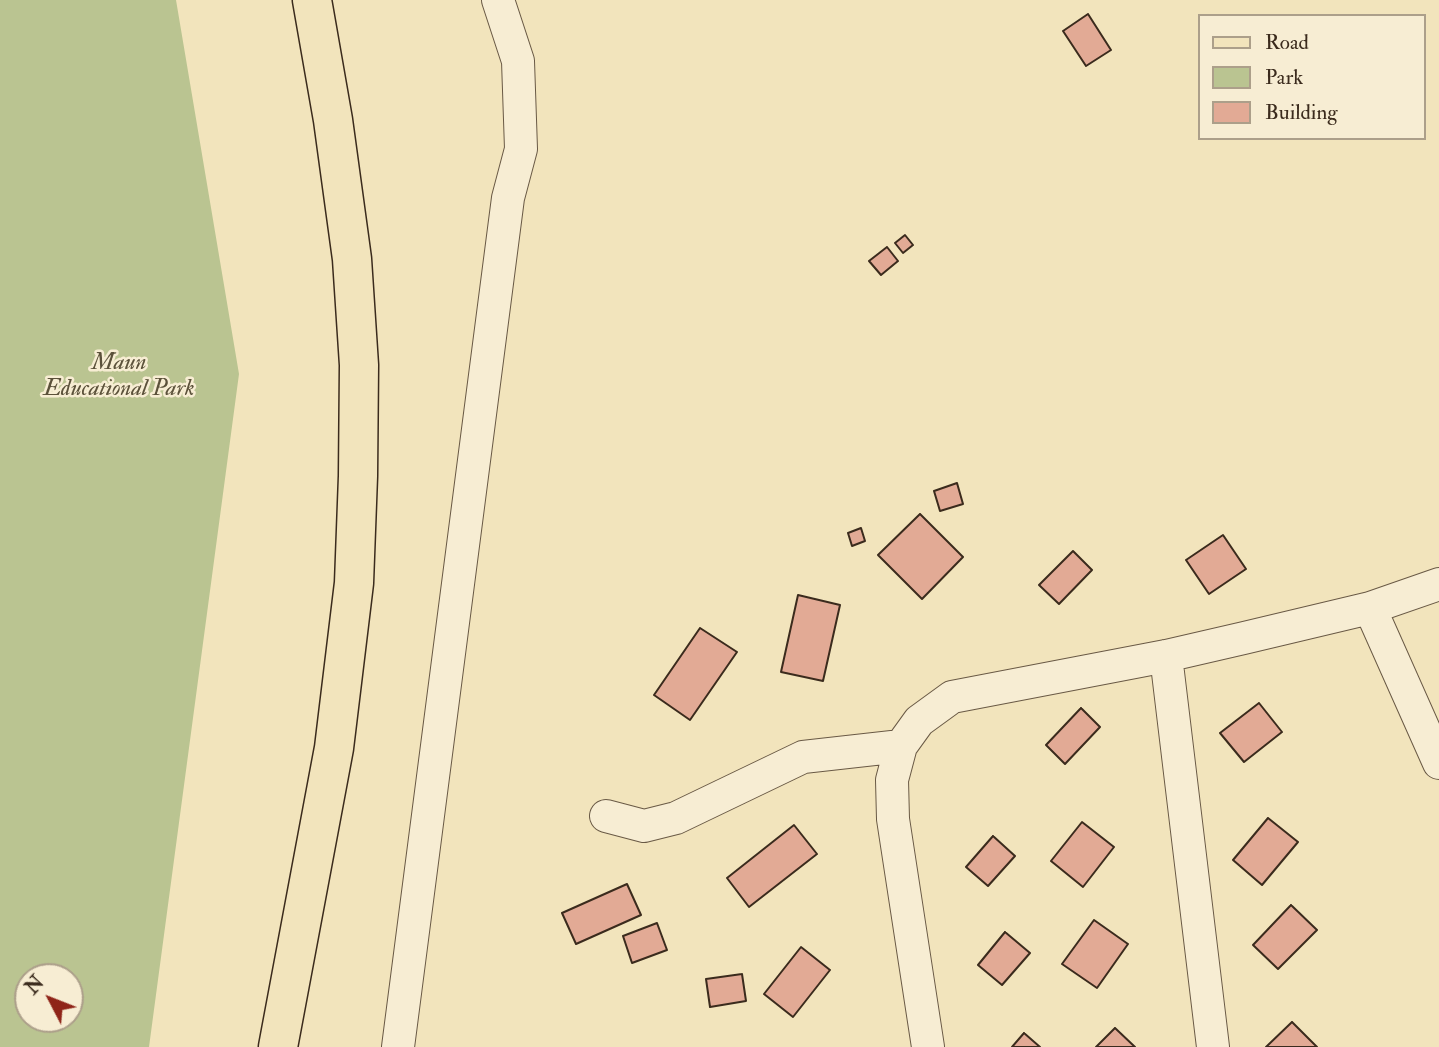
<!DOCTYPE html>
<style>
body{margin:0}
#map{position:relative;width:1439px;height:1047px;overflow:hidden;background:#f2e4bc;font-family:"IM FELL Double Pica",serif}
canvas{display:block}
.legend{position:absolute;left:1198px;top:14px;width:228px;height:126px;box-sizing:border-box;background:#f7edd3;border:2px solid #ac9f8a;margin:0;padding:9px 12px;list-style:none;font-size:21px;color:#3b2b1d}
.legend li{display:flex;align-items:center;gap:14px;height:35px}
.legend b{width:35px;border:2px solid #ac9f8a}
.north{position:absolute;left:14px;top:963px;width:70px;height:70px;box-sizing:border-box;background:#f7edd3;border:2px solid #ac9f8a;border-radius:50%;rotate:312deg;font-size:19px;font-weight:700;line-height:28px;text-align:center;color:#3b2b1d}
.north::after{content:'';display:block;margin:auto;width:24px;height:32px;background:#8f2418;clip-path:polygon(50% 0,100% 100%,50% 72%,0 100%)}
</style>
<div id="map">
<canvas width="1439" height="1047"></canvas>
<ul class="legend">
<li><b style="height:9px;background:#f2e4bc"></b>Road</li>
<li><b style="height:19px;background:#bac491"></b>Park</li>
<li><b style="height:19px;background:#e2aa95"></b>Building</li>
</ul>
<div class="north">N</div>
</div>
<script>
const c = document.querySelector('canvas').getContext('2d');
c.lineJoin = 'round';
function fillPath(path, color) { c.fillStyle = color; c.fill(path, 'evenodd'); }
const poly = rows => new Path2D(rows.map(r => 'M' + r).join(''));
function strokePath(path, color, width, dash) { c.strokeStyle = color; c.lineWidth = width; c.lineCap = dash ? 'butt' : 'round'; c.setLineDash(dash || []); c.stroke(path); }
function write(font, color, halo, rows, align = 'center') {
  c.font = font + ' "IM FELL Double Pica",serif'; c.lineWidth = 5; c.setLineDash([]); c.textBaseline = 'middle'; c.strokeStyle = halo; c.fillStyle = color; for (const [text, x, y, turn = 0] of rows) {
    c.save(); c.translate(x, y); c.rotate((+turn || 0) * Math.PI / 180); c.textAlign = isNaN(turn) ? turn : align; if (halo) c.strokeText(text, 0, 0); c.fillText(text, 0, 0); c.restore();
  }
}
fillPath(poly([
 [0,0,176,0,239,374,149,1047,0,1047],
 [28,977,70,977,70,1019,28,1019]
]), '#bac491');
const building = poly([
 [1088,14,1111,50,1086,66,1063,31,1088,14],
 [905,235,913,245,903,253,895,243,905,235],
 [887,247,898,261,881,275,869,261,887,247],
 [957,483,963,504,940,511,934,491,957,483],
 [920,514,963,557,922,599,878,555,920,514],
 [861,528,865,541,852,546,848,533,861,528],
 [1223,535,1246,569,1209,594,1186,560,1223,535],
 [1073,551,1092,570,1059,604,1039,585,1073,551],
 [798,595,840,605,823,681,781,672,798,595],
 [700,628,737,652,690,720,654,695,700,628],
 [1259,703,1282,732,1244,762,1220,733,1259,703],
 [1081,708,1100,727,1065,764,1046,745,1081,708],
 [1268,818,1298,842,1262,885,1233,860,1268,818],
 [1082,822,1114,847,1083,887,1051,861,1082,822],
 [794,825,817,854,749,907,727,878,794,825],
 [993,836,1015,856,988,886,966,867,993,836],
 [627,884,641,915,576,944,562,913,627,884],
 [1291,905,1317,930,1278,969,1253,945,1291,905],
 [1094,920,1128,944,1097,988,1062,964,1094,920],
 [657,923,667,950,632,963,623,936,657,923],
 [1005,932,1030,953,1002,985,978,965,1005,932],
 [801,947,830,970,793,1017,764,994,801,947],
 [742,974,746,1001,710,1007,706,979,742,974],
 [1292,1022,1317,1047,1266,1047,1292,1022],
 [1115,1028,1135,1047,1096,1047,1115,1028],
 [1024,1033,1040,1047,1012,1047,1024,1033]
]);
fillPath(building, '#e2aa95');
strokePath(building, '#3b2b1d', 2);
const minor = poly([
 [1370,608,1439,763],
 [1166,656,1213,1047],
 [606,816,644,826,676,818,803,757,901,746],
 [398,1047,508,198,521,149,518,61,498,0],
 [928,1047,893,819,892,780,901,746,919,721,952,697,1166,656,1244,638,1370,608,1439,584]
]);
const major = poly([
 [278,1047,334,748,354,583,358,476,359,365,352,259,333,120,312,0]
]);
strokePath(minor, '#695945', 34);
strokePath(major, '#3b2b1d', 41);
strokePath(minor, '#f7edd3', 32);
strokePath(major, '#f2e4bc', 38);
write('italic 23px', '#5b513a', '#f7edd3', [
 ["Maun",119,364],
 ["Educational Park",119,390]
]);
</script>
